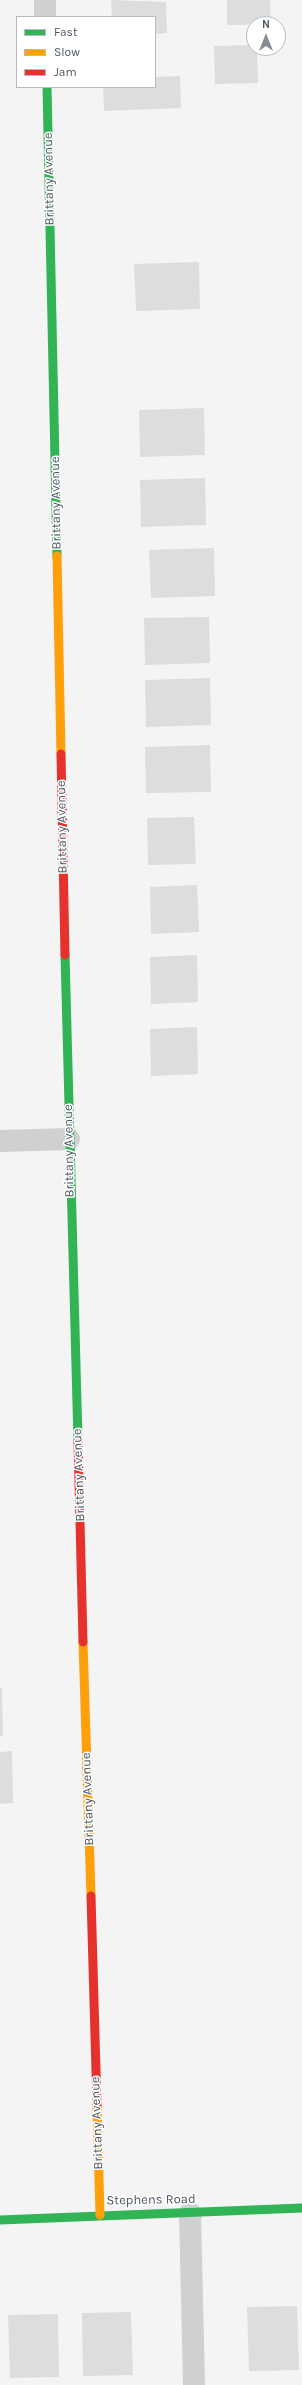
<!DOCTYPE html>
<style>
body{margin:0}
#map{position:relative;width:302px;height:2385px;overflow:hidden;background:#f4f4f4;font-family:Karla,sans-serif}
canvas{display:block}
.legend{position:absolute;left:16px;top:16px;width:140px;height:72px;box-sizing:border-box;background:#fff;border:1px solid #b7bbc0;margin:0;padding:5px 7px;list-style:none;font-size:12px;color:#4a5661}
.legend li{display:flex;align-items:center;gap:8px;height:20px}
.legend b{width:20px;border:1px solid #b7bbc0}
.north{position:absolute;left:246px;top:16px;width:40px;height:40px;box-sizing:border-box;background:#fff;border:1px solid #b7bbc0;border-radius:50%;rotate:0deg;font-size:11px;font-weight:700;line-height:16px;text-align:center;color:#4a5661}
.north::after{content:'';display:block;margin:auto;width:14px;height:18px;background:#868d94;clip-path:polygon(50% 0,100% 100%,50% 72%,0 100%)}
</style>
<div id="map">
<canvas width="302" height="2385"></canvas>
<ul class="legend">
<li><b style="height:5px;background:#30b455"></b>Fast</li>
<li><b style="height:5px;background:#ff9f0a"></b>Slow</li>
<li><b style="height:5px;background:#e5322d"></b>Jam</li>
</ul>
<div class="north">N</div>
</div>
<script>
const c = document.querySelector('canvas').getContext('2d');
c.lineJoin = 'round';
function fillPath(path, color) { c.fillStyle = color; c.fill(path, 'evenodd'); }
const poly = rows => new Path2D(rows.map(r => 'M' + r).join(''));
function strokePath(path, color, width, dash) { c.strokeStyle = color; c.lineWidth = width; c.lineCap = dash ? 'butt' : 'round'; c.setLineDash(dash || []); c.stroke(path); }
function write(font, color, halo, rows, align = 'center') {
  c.font = font + ' Karla,sans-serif'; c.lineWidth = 3; c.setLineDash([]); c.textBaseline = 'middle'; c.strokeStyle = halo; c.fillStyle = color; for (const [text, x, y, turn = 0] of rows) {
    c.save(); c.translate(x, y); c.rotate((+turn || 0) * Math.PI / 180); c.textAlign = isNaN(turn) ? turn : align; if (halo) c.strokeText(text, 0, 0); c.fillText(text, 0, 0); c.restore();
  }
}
fillPath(poly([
 [111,0,166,2,167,33,155,34,155,17,112,17],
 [227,0,270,0,271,24,227,25],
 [254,45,254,48,257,48,258,83,215,84,214,46],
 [180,76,181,108,104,111,103,87,155,87,155,77],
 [199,262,200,309,136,311,134,264],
 [204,408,205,455,140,457,139,410],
 [205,478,206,525,141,527,140,480],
 [214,548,215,596,151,598,149,550],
 [209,617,210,663,145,665,144,618],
 [210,678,211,725,146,727,145,680],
 [210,745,211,792,146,793,145,747],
 [194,817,196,864,148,865,147,818],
 [197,885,199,932,151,934,150,887],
 [197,955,198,1002,151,1004,150,957],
 [197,1027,198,1074,151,1076,150,1029],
 [0,1688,2,1688,3,1735,0,1736],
 [12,1751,13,1803,0,1804,0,1752],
 [297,2306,299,2370,249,2371,247,2307],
 [131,2312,133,2375,83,2376,82,2313],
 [58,2314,59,2377,10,2378,8,2315]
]), '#ddddde');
strokePath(poly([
 [45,0,45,17],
 [0,1141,69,1139],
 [190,2213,194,2385]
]), '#ced0d2', 22);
strokePath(poly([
 [47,87,57,556],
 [65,955,78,1441],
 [0,2220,302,2208]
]), '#30b455', 9);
strokePath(poly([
 [57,556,61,754],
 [83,1642,91,1896],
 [97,2106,100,2215]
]), '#ff9f0a', 9);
strokePath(poly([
 [61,754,65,955],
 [78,1441,83,1642],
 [91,1896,97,2106]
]), '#e5322d', 9);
write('13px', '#4a5661', '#fff', [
 ["Brittany Avenue",49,179,-91],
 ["Brittany Avenue",56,503,-91],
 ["Brittany Avenue",62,827,-91],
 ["Brittany Avenue",69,1151,-91],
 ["Brittany Avenue",79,1475,-92],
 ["Brittany Avenue",88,1799,-92],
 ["Brittany Avenue",97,2123,-92],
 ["Stephens Road",151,2200,-1]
]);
</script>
